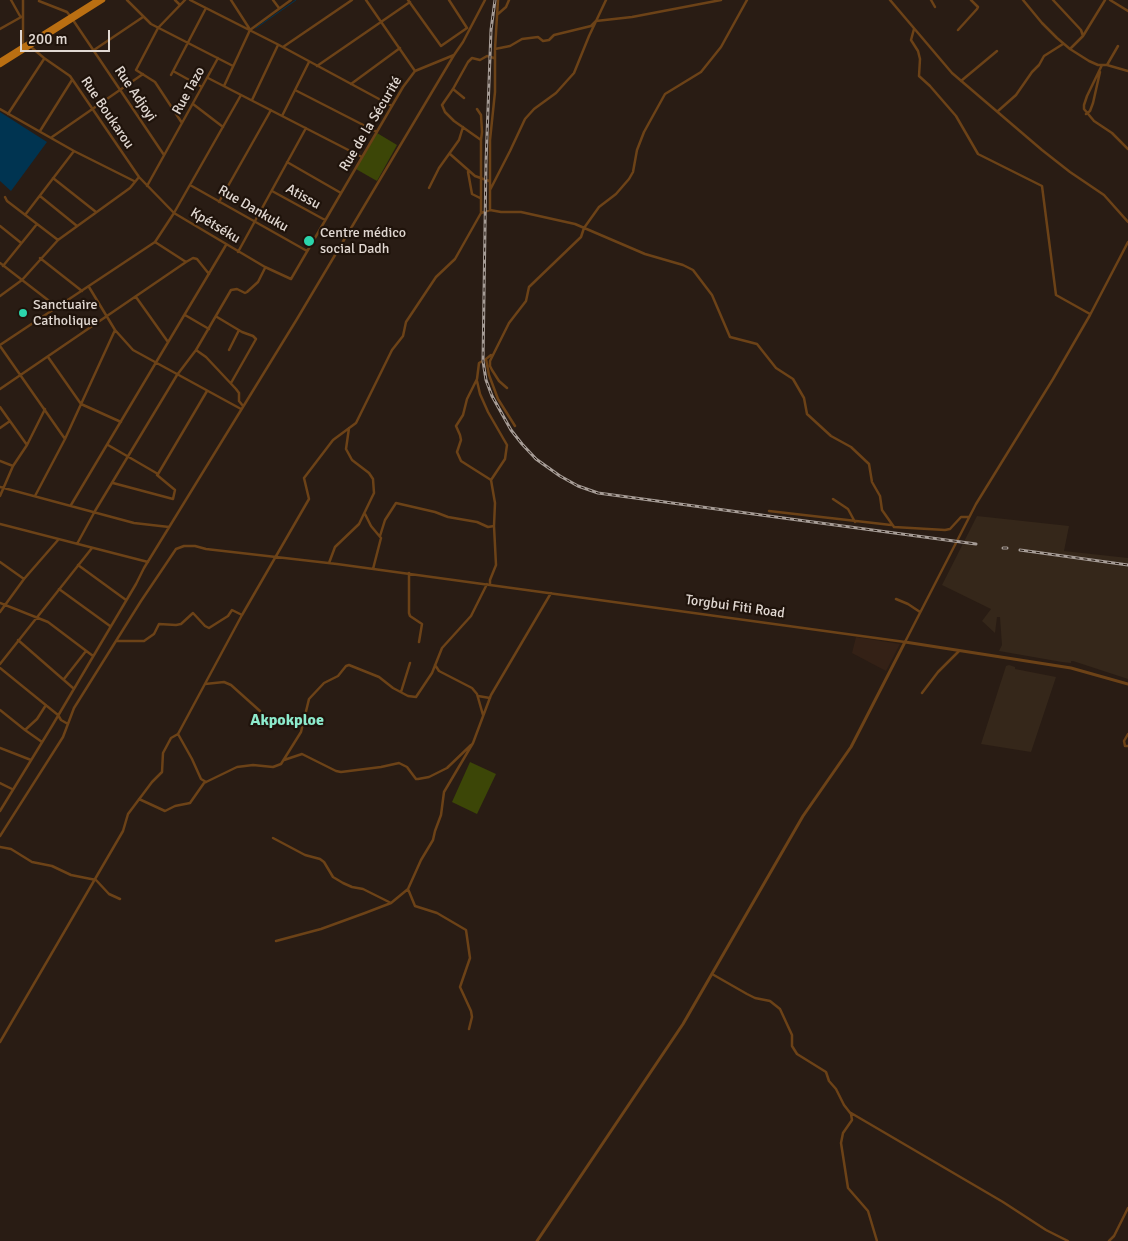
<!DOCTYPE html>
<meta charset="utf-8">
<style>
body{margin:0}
#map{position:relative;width:1128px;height:1241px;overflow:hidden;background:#291c14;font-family:Signika,sans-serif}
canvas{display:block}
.scale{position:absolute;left:20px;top:30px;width:90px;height:22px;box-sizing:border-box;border:2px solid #e1d8d2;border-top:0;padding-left:6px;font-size:15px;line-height:18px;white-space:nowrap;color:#e1d8d2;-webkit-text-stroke:4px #1f130b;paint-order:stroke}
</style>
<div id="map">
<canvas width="1128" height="1241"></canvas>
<div class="scale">200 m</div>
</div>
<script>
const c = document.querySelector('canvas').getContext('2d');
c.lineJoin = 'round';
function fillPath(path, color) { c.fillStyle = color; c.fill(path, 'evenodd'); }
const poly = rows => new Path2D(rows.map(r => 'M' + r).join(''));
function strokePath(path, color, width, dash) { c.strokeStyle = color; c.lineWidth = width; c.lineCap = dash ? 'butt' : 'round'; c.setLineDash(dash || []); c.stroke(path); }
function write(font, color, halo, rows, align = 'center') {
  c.font = font + ' Signika,sans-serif'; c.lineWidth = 4.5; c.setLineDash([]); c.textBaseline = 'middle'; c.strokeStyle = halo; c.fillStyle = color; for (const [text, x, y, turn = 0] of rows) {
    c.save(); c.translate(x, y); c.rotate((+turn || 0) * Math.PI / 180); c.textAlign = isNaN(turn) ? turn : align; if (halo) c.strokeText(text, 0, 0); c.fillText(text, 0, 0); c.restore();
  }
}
fillPath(poly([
 [856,637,900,644,886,671,852,653]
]), '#342116');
fillPath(poly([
 [977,516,1069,526,1064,551,1128,558,1128,679,1073,661,1071,661,1071,663,1062,662,999,651,1002,645,1000,617,997,617,995,633,982,621,991,609,942,585],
 [1009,665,1015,667,1015,669,1056,677,1031,752,981,744,1006,666]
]), '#35271a');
fillPath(poly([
 [377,133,397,145,377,181,356,169],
 [470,762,496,774,477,814,452,802]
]), '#3c4607');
fillPath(poly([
 [0,112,47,142,11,191,0,181]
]), '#003451');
strokePath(poly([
 [256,28,296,0]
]), '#003451', 1);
strokePath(poly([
 [11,0,20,16],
 [23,0,23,46],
 [127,0,151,24,233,66],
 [175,0,180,5],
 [190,0,279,45,392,106],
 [231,0,249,28],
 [273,0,279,8],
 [366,0,415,71],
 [408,0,441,46,467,28],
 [449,0,467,28],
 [890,0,952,73,1042,150,1070,172,1104,195,1128,222],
 [931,0,935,7],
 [1023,0,1042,23,1057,38,1070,49,1089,61,1098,65,1107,65,1118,46],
 [1053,0,1081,30,1083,36,1070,49],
 [1110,0,1128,11],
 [39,1,67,12,71,17],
 [498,14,506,7,509,0],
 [73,20,164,155],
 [0,29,23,16],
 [914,29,911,40,918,51,920,59,919,76,930,86,956,116,978,154,1042,186,1056,295,1090,314],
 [958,30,977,9,978,7,971,0],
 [1083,36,1105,0],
 [31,47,44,58,70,76,139,177,174,213,265,267,291,279,403,87,415,71,454,55,463,42,485,0],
 [283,47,352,0],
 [495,49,510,46,522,39,538,37,543,41,549,40,554,35,591,26,596,21,632,17,721,0],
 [94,50,143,17],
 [1102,65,1087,96,1084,105,1084,109,1094,121,1112,133,1128,149],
 [1107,65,1128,71],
 [317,66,410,2],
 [173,71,202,87],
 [171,75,206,8],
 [208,78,362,157],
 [961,81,997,51],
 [351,84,400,48],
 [224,86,250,30,291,0],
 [453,89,464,98],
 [295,90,377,132],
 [252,100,278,45],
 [193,104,223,127],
 [0,109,74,151,134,181],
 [477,109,481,115,482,132,481,140,481,213],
 [998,111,1016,95,1032,72,1039,65,1044,56,1063,44],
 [8,114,44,59],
 [1086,114,1090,111,1093,103,1100,72],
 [282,116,309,62],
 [182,123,155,82,136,70,158,28,185,0],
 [40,131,72,80],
 [52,137,143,74],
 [481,140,454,121,445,112,442,105,453,89,468,62,472,58,480,60,487,56,494,58],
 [450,154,475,176,489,181],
 [287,162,341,193],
 [468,172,472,194,480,198],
 [53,178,96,212],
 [190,185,307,251],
 [147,186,218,58],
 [429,188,439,168,459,140,463,127],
 [490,190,510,151,525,119,534,109,556,93,574,73,589,36,606,0],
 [272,191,325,220],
 [40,196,77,226],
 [5,197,7,201,58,240],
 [219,202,271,110],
 [490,210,490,140,495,92,495,49,498,0],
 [25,215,74,151],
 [0,226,20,242],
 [155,242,186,262],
 [238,252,306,128],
 [40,258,82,291],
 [0,263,57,307],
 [3,266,37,224],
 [89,287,115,330,133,350,241,409],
 [0,296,22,280,58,240,130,188,139,177],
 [136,297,168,342],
 [185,315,209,329],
 [217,317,242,332,253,336,256,339,231,383],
 [0,345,155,242,174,213,241,95],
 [0,346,65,439],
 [196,350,206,357,236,389,239,393,239,401,243,406],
 [229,350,239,330],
 [48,357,81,404,121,422],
 [486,359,489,375,498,399,515,426],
 [477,381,480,394,488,412,507,445,505,459,491,480],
 [507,388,499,381,492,370,490,366,490,361,509,323,526,301,529,287,581,237,584,228,599,207,616,194,629,179,633,172,637,150,644,132,665,94,701,72,721,47,747,0],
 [0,389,186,262,193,258,197,259,209,274],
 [0,407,27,445],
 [0,428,10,421],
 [108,445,158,474,207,391],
 [0,461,13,466],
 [113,483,173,499,175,490,157,475],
 [0,487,134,523,169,527],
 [0,496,13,466,27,445,45,409],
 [35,496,65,439,115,330],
 [833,499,848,509,855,522],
 [71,505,226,245],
 [769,511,891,525],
 [365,514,371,526,381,538,373,569],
 [0,524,148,562],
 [380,536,385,520,396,503,435,512,448,517,477,522,488,527,494,526],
 [77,544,95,511,177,375,196,350,231,290,237,289,245,293,247,292,258,282,265,268],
 [0,562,24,579],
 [329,563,335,547,359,524,374,493,373,479,369,473,352,460,346,449,349,428],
 [78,565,126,600],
 [409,573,409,613,410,616,422,624,419,642],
 [490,585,490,580,496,565,494,526,495,503,491,480,461,461,457,452,461,440,460,435,456,426,463,415,467,399,477,379,479,363,486,359,491,355],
 [59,589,110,626],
 [896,599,908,604,920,612],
 [0,603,48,622,93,656],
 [0,612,24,579,58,540],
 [18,640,73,688],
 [116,641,144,641,154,634,159,624,176,625,181,624,193,613,205,626,209,628,228,616,232,610,242,615],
 [0,664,92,548],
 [435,665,439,671,472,688,477,694,483,715],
 [0,668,58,715,61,720,68,724],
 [64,679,86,651],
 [205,684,224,682,231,685,260,711],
 [401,692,410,663],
 [922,693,938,672,959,651],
 [478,696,490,698],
 [0,710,25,730,42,742],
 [25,730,37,719,46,705],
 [178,734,192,759,201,779,206,782],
 [1128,734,1124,741,1125,746,1128,746],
 [0,748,31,760],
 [284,760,302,754,336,771,341,772,381,767,399,763,407,767,416,779,418,779,429,777,447,768,471,745],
 [0,783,12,789],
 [139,799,165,811,175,806,190,803,204,783,237,767,253,765,273,767,281,764,301,732,309,699,324,683,338,676,346,666,349,665,379,677,393,688,408,696,416,697,432,673,442,648,471,616,487,584],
 [0,811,52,726,136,584,144,568,297,319,454,55],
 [0,836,63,737,74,708,141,601,176,549,184,546,195,546,206,549,337,564,905,642,976,504,1053,379,1090,315,1128,242],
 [273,838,305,855,320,859,324,862,333,877,343,883,352,887,363,889,391,903],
 [0,847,11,849,32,862,52,866,71,875,96,880,109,894,120,899],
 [408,889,415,906,437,913,466,930,470,958,460,987,471,1011,472,1017,469,1029],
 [276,941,321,929,365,913,391,903,408,889,421,860,433,840,435,831,441,815,444,792,473,743,491,695,551,593],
 [712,974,747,994,755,998,770,1001,780,1009,792,1035,792,1046,797,1054,826,1072,829,1081,836,1089,844,1105,851,1114,852,1120,843,1133,841,1143,848,1188,868,1211,877,1241],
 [0,1042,123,831,128,814,152,782,162,772,163,753,171,738,178,734,242,615,309,499,304,478,333,440,356,423,392,350,403,336,406,322,436,277,455,259,481,213,490,210,501,212,521,212,575,224,645,254,683,265,693,270,712,295,730,337,757,344,776,368,793,379,804,398,807,414,831,436,851,447,869,464,872,482,880,496,882,510,894,527,945,530,950,529,961,517,969,517],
 [851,1113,1003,1202,1046,1230,1068,1241],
 [1109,1241,1114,1236,1128,1208]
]), '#6c4217', 2.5);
strokePath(poly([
 [537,1241,683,1024,803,816,851,747,905,642,1071,668,1128,684]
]), '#6c4217', 3);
strokePath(poly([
 [0,61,97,0],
 [0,65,103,0]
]), '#ba6f12', 4.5);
const rail = poly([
 [495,0,491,30,486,162,483,361,486,380,492,396,511,430,522,444,536,459,560,476,578,486,598,493,976,544],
 [1003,548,1007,548],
 [1020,550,1128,565]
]);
strokePath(rail, '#a69c96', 3);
strokePath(rail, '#1f130b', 1, [4]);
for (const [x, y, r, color] of [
 [309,241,6,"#2bd5ac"],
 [23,313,5,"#2bd5ac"]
]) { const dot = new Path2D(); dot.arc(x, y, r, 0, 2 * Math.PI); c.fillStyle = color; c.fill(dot); strokePath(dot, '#1f130b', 2); }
write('14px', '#e1d8d2', '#1f130b', [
 ["Rue Tazo",189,91,-61],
 ["Rue Adjoyi",135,94,56],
 ["Rue Boukarou",107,113,56],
 ["Rue de la Sécurité",371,124,-59],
 ["Atissu",303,197,29],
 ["Rue Dankuku",253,209,30],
 ["Kpétséku",215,226,31],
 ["Torgbui Fiti Road",735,607,8]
]);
write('14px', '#e1d8d2', '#1f130b', [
 ["Centre médico",320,233],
 ["social Dadh",320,249],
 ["Sanctuaire",33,305],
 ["Catholique",33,321]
], 'left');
write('bold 16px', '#8debcd', '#1f130b', [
 ["Akpokploe",287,721]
]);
</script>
